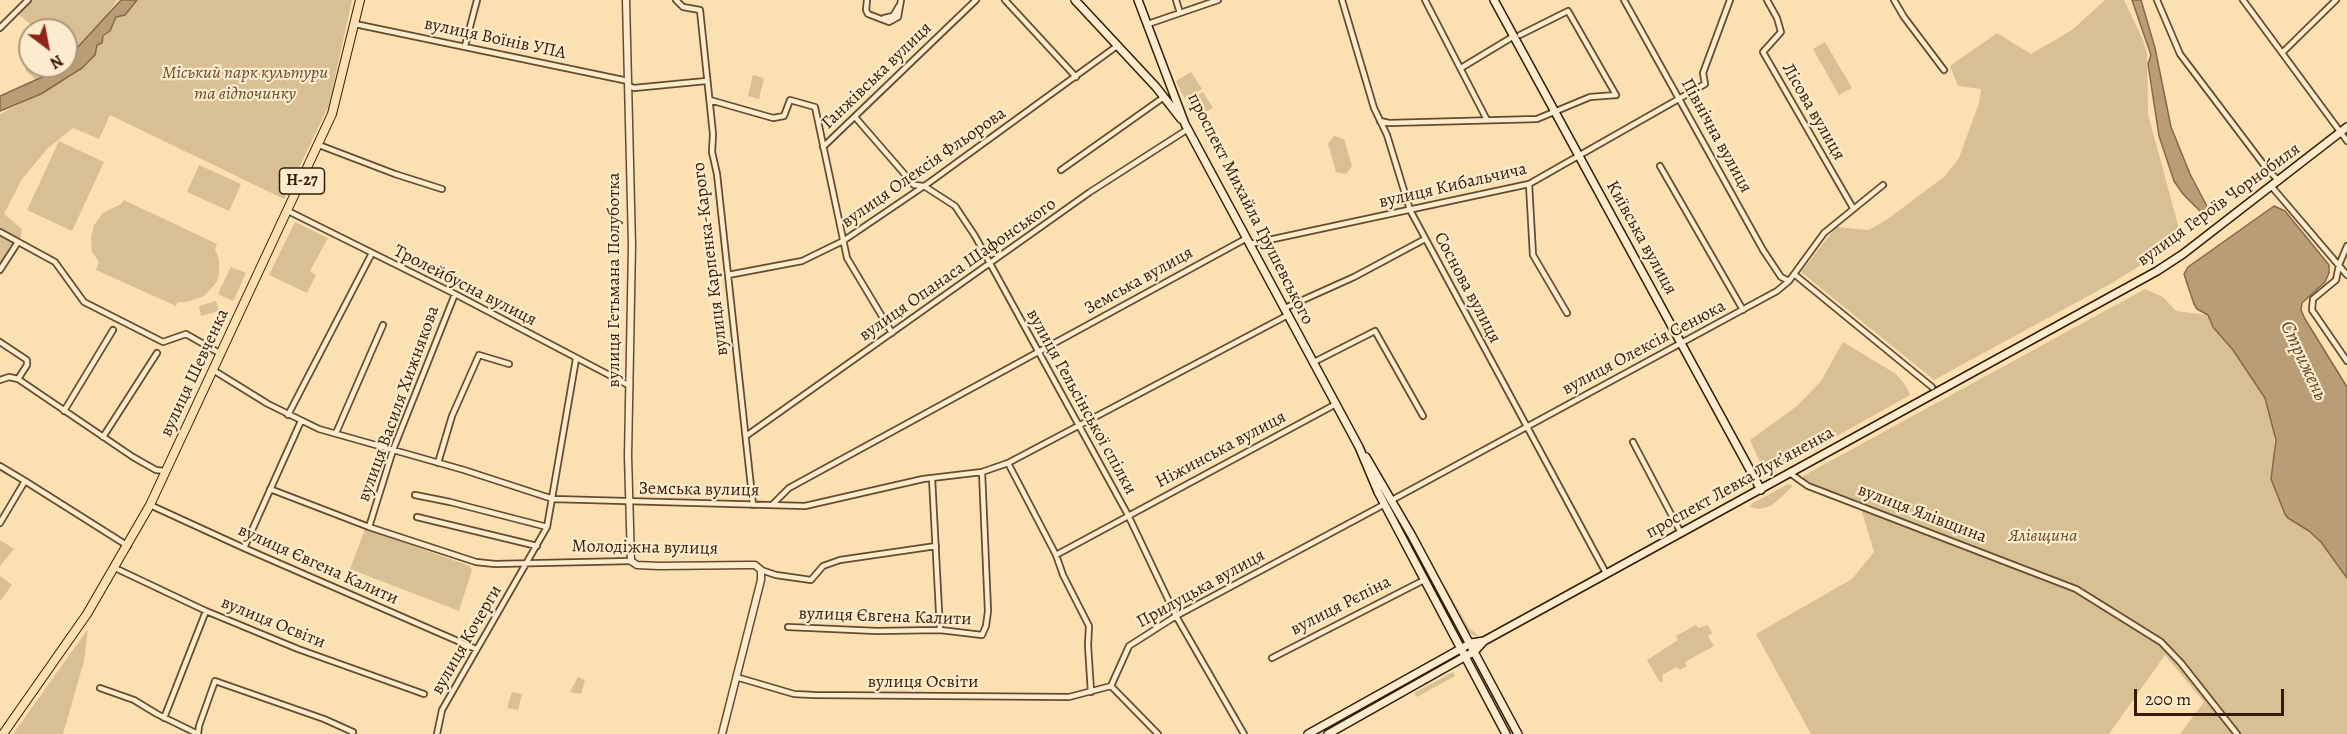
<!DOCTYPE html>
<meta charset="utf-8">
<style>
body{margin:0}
#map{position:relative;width:2347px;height:734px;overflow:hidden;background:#fbe0b2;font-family:Alegreya,serif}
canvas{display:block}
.north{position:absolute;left:18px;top:18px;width:60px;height:60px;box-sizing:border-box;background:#fcebcd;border:2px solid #ac987c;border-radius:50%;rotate:148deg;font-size:16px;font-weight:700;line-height:24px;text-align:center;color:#351b03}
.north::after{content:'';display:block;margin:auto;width:21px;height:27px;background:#8f2418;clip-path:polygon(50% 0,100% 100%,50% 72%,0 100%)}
.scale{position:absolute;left:2134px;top:689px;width:150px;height:27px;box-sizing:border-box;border:3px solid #351b03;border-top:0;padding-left:8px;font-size:18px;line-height:21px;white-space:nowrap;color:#351b03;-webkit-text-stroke:4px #fcebcd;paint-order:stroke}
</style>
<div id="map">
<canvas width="2347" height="734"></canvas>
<div class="north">N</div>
<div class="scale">200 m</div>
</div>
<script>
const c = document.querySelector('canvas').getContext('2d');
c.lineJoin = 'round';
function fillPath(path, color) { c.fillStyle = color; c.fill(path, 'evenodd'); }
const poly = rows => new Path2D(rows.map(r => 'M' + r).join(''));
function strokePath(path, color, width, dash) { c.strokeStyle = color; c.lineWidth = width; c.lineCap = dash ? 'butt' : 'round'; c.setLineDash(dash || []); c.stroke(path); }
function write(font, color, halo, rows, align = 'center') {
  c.font = font + ' Alegreya,serif'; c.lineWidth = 4.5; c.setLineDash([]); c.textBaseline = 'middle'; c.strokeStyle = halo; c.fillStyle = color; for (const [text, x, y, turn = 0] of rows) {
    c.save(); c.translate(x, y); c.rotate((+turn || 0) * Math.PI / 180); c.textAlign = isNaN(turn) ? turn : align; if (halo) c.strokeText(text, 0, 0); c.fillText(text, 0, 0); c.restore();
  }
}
fillPath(poly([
 [28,0,117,0,95,31,66,59,66,30,37,30,16,12],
 [137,0,352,0,329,105,284,199,110,115,99,139,73,128,48,148,22,179,4,214,22,229,21,237,10,247,0,263,0,114,64,81,81,69,95,55,97,45,110,31,117,17,125,15],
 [2105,0,2124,0,2143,40,2147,53,2148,114,2181,236,2162,252,2112,283,1934,380,1801,272,1836,227,1869,230,1889,218,1945,176,1959,158,1979,103,1981,89,1958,86,1950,66,1997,33,2031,54,2072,30],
 [1825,42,1852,88,1839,95,1813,49],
 [30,60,30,66,58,66,36,80,25,70],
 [1191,72,1202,89,1185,99,1176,81],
 [753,75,764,78,759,99,748,96],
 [1203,92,1213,108,1197,116,1187,102],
 [1334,136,1344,139,1352,166,1346,174,1336,172,1328,144],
 [59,141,104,162,72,231,27,210],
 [199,165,241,184,229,211,187,192],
 [124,200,217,244,215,249,219,259,219,275,216,283,204,296,187,302,178,302,176,306,96,270,99,262,92,252,91,238,94,225,103,213,121,204],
 [295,222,328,238,310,271,316,275,307,293,269,275],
 [231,267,246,273,233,301,218,294],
 [2145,289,2163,297,2176,311,2208,315,2213,327,2226,340,2252,376,2265,398,2274,430,2275,456,2271,479,2285,514,2288,518,2309,531,2321,542,2347,578,2347,734,2180,734,2204,702,2165,655,2109,734,1811,734,1756,634,1852,579,1874,552,1859,502,1804,482,1803,476],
 [216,301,219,311,201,316,199,306],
 [1843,342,1896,374,1906,386,1910,395,1771,473,1764,471,1750,440,1797,406,1821,381],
 [1788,484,1792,485,1791,488,1771,506,1759,509,1749,507,1753,503],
 [1393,510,1462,637,1462,639,1392,511],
 [365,529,470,566,472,570,459,611,350,569],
 [0,540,14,549,0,566],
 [0,576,12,585,0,601],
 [1443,586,1445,586,1469,628,1479,636,1472,635,1468,631],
 [1696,625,1698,628,1708,625,1712,633,1708,636,1714,646,1685,662,1687,666,1680,670,1677,667,1662,675,1663,682,1659,681,1647,660,1678,640,1676,636],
 [88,629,84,661,63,734,13,734],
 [1448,660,1373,705,1321,734,1317,734],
 [1479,667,1513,734,1511,734,1477,669],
 [1453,672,1455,676,1417,697,1414,693],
 [578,677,585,680,581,694,570,692],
 [512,692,522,694,518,710,507,708]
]), '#d9bf94');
const water = poly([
 [121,0,137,0,125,15,116,17,110,31,103,36,102,43,97,45,95,55,82,68,41,94,0,111,0,96,49,74,59,66,66,66,66,60,121,0],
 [2132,0,2141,0,2155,48,2171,127,2190,174,2210,212,2205,216,2183,194,2174,181,2159,136,2148,64,2151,55,2132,0],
 [2274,206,2285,211,2329,265,2329,273,2325,282,2302,303,2301,310,2305,319,2347,387,2347,578,2321,542,2309,531,2288,518,2285,514,2271,479,2276,440,2265,398,2233,350,2213,327,2208,315,2197,309,2194,304,2184,274,2188,267,2274,206]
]);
fillPath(water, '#b89d76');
strokePath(water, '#846948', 1.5);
const minor = poly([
 [676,0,683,7,700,10,713,134,712,152,717,174,753,505],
 [867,0,866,10,868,14,889,22,898,17,901,0],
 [1005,0,1076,77],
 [1176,0,1180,13],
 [1342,0,1374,108,1387,135,1410,210,1606,573],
 [1425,0,1487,120],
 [1624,0,1763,250,1781,277,1789,281],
 [1767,0,1777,18,1781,32,1763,52,1853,208],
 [1894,0,1904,17,1944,70],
 [2157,0,2180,54,2267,169,2279,181],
 [2243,0,2347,141],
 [884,18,893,16,899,6],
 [355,24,628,81],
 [1148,24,1218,0],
 [0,28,28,0],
 [1520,35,1568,11,1616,95],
 [465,46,477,0],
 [2283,52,2336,0],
 [1461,68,1514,36],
 [629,86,634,88,706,81],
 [710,100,773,118,784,116,790,100,815,107,847,258,892,333],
 [855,117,914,185,924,186,955,206,975,236,1128,515,1176,616,1244,734],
 [1380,121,1389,123,1537,119,1590,97,1616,95],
 [319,145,395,174,442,189],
 [823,147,976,0],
 [1660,166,1743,310],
 [1061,170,1164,97],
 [1529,184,1533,255,1567,313],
 [2272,187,2347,275],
 [288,211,455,294,630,386],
 [0,232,55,262,84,302,163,342,186,334,221,354],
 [1250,244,1529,184,1705,84,1703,73,1730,0],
 [2347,246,2339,265,2336,280,2313,299,2312,310,2347,361],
 [0,270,18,242],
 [1794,274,1932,387],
 [728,275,802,261,843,241,930,182,1117,46],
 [1285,308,1354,277,1425,239],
 [0,342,27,360,27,365,18,379],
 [1314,362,1375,331,1423,416],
 [213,370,268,404,319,429,464,470,553,499,805,506,923,479,982,472,1008,463,1288,315],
 [0,380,9,377,18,379,133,457,156,470,165,471],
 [64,411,113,330],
 [288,415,372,253],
 [336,433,383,325],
 [746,436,1090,192,1188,129],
 [103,437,157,353],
 [1633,442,1681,533],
 [438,463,452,416,479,355,509,364],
 [1008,463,1056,555,1063,575,1089,626,1088,645,1091,692],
 [0,466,25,481,0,523],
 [1791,474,1808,486,2076,589,2161,642,2181,663,2237,734],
 [932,478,940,630],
 [25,481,128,546],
 [270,489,369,527,393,450,455,294],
 [415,495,450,502,547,527],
 [1392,500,1777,291,1789,281,1824,233,1883,185],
 [150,505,244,548,476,649],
 [772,505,789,488,1247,238],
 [417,517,537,546],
 [369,527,476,562,495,564,631,561],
 [244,548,301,421],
 [1056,555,1336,404],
 [115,568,206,611,298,649,424,694],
 [761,570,776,575,811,580,823,566,840,560,936,546],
 [788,627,877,631,940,630,982,635,986,626,988,611,982,472],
 [1272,658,1424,580],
 [736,677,794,694,814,695,1069,697,1111,686],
 [100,688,134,700,157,714,198,734,199,726,215,681,324,719,353,732,352,734],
 [164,718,206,611],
 [437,734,442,710,547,527,576,359],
 [1158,734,1111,686,1129,646,1176,616,1385,504]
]);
const tertiary = poly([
 [626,0,632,245,628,456,631,561,637,565,659,566,747,565,755,565,761,570,761,580,722,734]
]);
const secondary = poly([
 [1075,0,1156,87,1181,119],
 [1138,0,1185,124,1359,447,1378,492,1506,734],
 [1494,0,1761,490],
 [1366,457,1412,536,1518,734],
 [1308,734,1471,643,1484,641],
 [1328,734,1475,651,1484,641,2157,271,2183,254,2347,127]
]);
const primary = poly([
 [3,734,87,614,150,505,332,114,360,0]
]);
strokePath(minor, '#664c2f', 8);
strokePath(tertiary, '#664c2f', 9);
strokePath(secondary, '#351b03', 10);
strokePath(primary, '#351b03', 10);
strokePath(minor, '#fcebcd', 4.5);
strokePath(tertiary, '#fcebcd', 6);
strokePath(secondary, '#fcebcd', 7);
strokePath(primary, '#fbe0b2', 8);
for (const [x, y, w] of [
 [302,181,45]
]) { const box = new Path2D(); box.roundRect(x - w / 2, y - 13, w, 26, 4.5); c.fillStyle = '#fcebcd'; c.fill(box); strokePath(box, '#351b03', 1.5); }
write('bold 16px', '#351b03', null, [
 ["Н-27",302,181]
]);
write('18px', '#351b03', '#fcebcd', [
 ["вулиця Воїнів УПА",495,39,12],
 ["Ганжівська вулиця",877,76,-44],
 ["Лісова вулиця",1813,112,60],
 ["Північна вулиця",1716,136,61],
 ["вулиця Олексія Фльорова",924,168,-35],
 ["вулиця Кибальчича",1453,186,-13],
 ["вулиця Героїв Чорнобиля",2219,205,-36],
 ["проспект Михайла Грушевського",1250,209,63],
 ["Київська вулиця",1641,238,61],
 ["вулиця Карпенка-Карого",711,259,-97],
 ["вулиця Опанаса Шафонського",958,270,-35],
 ["вулиця Гетьмана Полуботка",615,280,-90],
 ["Земська вулиця",1139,281,-29],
 ["Тролейбусна вулиця",465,286,27],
 ["Соснова вулиця",1467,288,62],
 ["вулиця Олексія Сенюка",1644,348,-28],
 ["вулиця Шевченка",195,373,-65],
 ["вулиця Гельсінської спілки",1081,402,61],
 ["вулиця Василя Хижнякова",399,404,-70],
 ["Ніжинська вулиця",1221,450,-28],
 ["проспект Левка Лукʼяненка",1740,483,-29],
 ["Земська вулиця",699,490,1],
 ["вулиця Ялівщина",1922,514,21],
 ["Молодіжна вулиця",645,548,1],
 ["вулиця Євгена Калити",318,565,24],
 ["Прилуцька вулиця",1201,589,-29],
 ["вулиця Рєпіна",1341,606,-27],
 ["вулиця Євгена Калити",885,617,2],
 ["вулиця Освіти",273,623,22],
 ["вулиця Кочерги",467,640,-60],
 ["вулиця Освіти",923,683]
]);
write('italic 18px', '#664c2e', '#fcebcd', [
 ["Міський парк культури",245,74],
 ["та відпочинку",245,95],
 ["Ялівщина",2043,537]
]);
write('italic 20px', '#63482b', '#fcebcd', [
 ["Стрижень",2303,361,65]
]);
</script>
